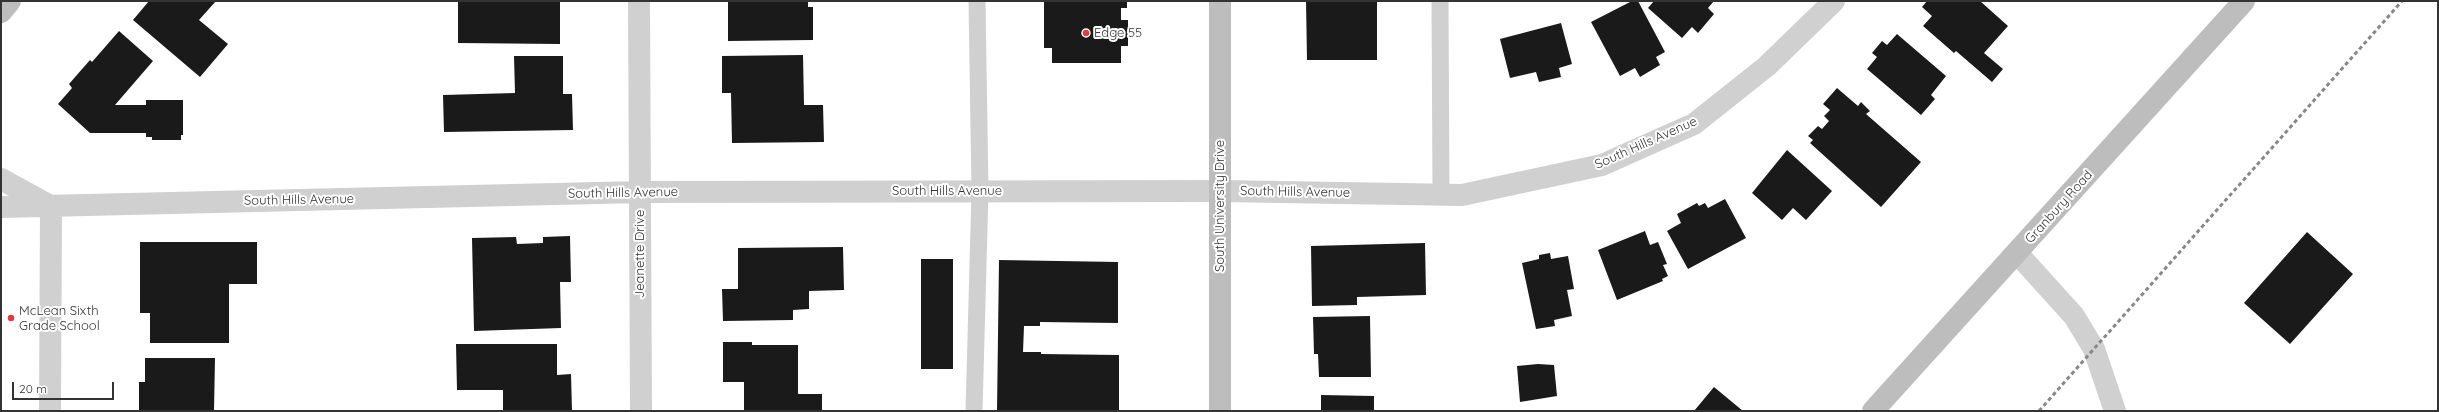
<!DOCTYPE html>
<style>
body{margin:0}
#map{position:relative;width:2439px;height:412px;overflow:hidden;background:#fff;font-family:Quicksand,sans-serif}
canvas{display:block}
.frame{position:absolute;inset:0;border:2px solid #333;pointer-events:none}
.scale{position:absolute;left:12px;top:382px;width:102px;height:18px;box-sizing:border-box;border:2px solid #333;border-top:0;padding-left:5px;font-size:12px;line-height:14px;white-space:nowrap;color:#333;-webkit-text-stroke:3px #fff;paint-order:stroke}
</style>
<div id="map">
<canvas width="2439" height="412"></canvas>
<div class="frame"></div>
<div class="scale">20 m</div>
</div>
<script>
const c = document.querySelector('canvas').getContext('2d');
c.lineJoin = 'round';
function fillPath(path, color) { c.fillStyle = color; c.fill(path, 'evenodd'); }
const poly = rows => new Path2D(rows.map(r => 'M' + r).join(''));
function strokePath(path, color, width, dash) { c.strokeStyle = color; c.lineWidth = width; c.lineCap = dash ? 'butt' : 'round'; c.setLineDash(dash || []); c.stroke(path); }
function write(font, color, halo, rows, align = 'center') {
  c.font = font + ' Quicksand,sans-serif'; c.lineWidth = 4; c.setLineDash([]); c.textBaseline = 'middle'; c.strokeStyle = halo; c.fillStyle = color; for (const [text, x, y, turn = 0] of rows) {
    c.save(); c.translate(x, y); c.rotate((+turn || 0) * Math.PI / 180); c.textAlign = isNaN(turn) ? turn : align; if (halo) c.strokeText(text, 0, 0); c.fillText(text, 0, 0); c.restore();
  }
}
fillPath(poly([
 [149,1,216,1,199,20,228,44,200,77,133,20],
 [458,1,560,1,560,44,458,43],
 [728,1,808,1,808,7,813,7,813,40,728,41],
 [1044,1,1127,1,1127,8,1121,8,1121,20,1128,20,1128,46,1121,46,1121,63,1052,63,1052,48,1044,48],
 [1306,1,1377,1,1377,60,1307,60],
 [1632,1,1638,1,1665,52,1656,57,1660,65,1640,77,1635,68,1620,76,1591,22],
 [1654,1,1714,1,1708,8,1714,14,1698,33,1692,27,1682,38,1648,8],
 [1927,1,1980,1,2008,26,1984,53,2003,69,1992,82,1956,51,1954,53,1923,26,1932,16,1922,7],
 [1561,23,1572,64,1559,68,1561,77,1539,82,1536,72,1510,78,1500,39],
 [119,31,153,61,115,105,146,105,146,100,183,100,183,135,181,135,181,140,152,140,152,137,146,137,146,133,90,133,58,104,72,88,69,84,90,60,92,62],
 [1897,34,1946,76,1931,95,1935,99,1921,115,1867,69,1877,57,1872,53,1882,41,1887,45],
 [803,55,804,105,823,105,824,142,732,143,731,93,722,93,722,56],
 [514,56,563,56,563,94,572,94,573,130,444,132,443,95,515,93],
 [1837,88,1858,106,1861,102,1870,111,1866,114,1921,162,1881,207,1810,143,1813,140,1808,136,1818,126,1822,129,1829,121,1824,116,1830,110,1823,104],
 [1787,150,1832,191,1806,220,1793,208,1782,220,1752,193],
 [1725,199,1746,238,1688,269,1667,231,1681,223,1677,214,1697,203,1699,206,1705,203,1708,208],
 [1645,231,1650,245,1658,242,1667,264,1663,265,1668,276,1662,279,1663,281,1617,300,1598,250],
 [2307,232,2353,274,2290,344,2244,303],
 [570,236,571,282,560,282,561,328,474,331,472,238,516,237,517,244,543,243,543,237],
 [140,242,257,242,257,284,229,284,229,343,150,343,150,313,140,313],
 [1425,243,1426,295,1357,297,1357,305,1312,306,1311,246],
 [843,247,844,290,809,291,809,309,793,310,793,320,723,321,722,289,738,289,738,248],
 [1550,253,1551,259,1568,256,1574,289,1567,290,1572,316,1554,320,1555,326,1536,329,1522,263,1539,259,1539,255],
 [921,259,953,259,953,369,921,369],
 [999,260,1118,262,1118,323,1040,322,1040,326,1024,326,1023,352,1041,352,1041,354,1119,355,1119,411,997,411],
 [1370,316,1371,377,1319,377,1318,354,1314,354,1313,317],
 [723,342,752,342,752,345,798,345,798,394,822,394,822,411,744,411,744,382,723,382],
 [456,344,557,344,557,375,571,374,572,411,503,411,503,390,457,390],
 [145,358,215,358,214,411,139,411,139,382,145,382],
 [1538,364,1554,365,1557,396,1520,402,1517,366],
 [1714,387,1743,411,1694,411],
 [1321,395,1374,396,1374,411,1321,411]
]), '#1a1a1a');
strokePath(poly([
 [1440,1,1441,195],
 [974,411,980,191,977,1]
]), '#d0d0d0', 17);
strokePath(poly([
 [639,1,641,411],
 [1,179,50,206],
 [1,207,640,192,1220,191,1462,195,1602,165,1694,124,1767,66,1834,1],
 [2017,253,2074,316,2094,349,2115,411],
 [50,411,51,207]
]), '#d0d0d0', 22);
strokePath(poly([
 [1,12,10,1],
 [1220,411,1220,1],
 [1873,411,2244,1]
]), '#bdbdbd', 22);
strokePath(poly([
 [2039,411,2402,1]
]), '#888', 3, [4, 3]);
for (const [x, y, r, color] of [
 [1086,33,4,"#e63946"],
 [11,318,4,"#e63946"]
]) { const dot = new Path2D(); dot.arc(x, y, r, 0, 2 * Math.PI); c.fillStyle = color; c.fill(dot); strokePath(dot, '#fff', 1.5); }
write('13px', '#333', '#fff', [
 ["Edge 55",1094,33],
 ["McLean Sixth",19,311],
 ["Grade School",19,326]
], 'left');
write('13px', '#333', '#fff', [
 ["South Hills Avenue",1646,143,-24],
 ["South Hills Avenue",947,191],
 ["South Hills Avenue",1295,192,1],
 ["South Hills Avenue",623,193,-1],
 ["South Hills Avenue",299,200,-1],
 ["South University Drive",1220,206,-90],
 ["Granbury Road",2059,207,-48],
 ["Jeanette Drive",640,254,-90]
]);
</script>
